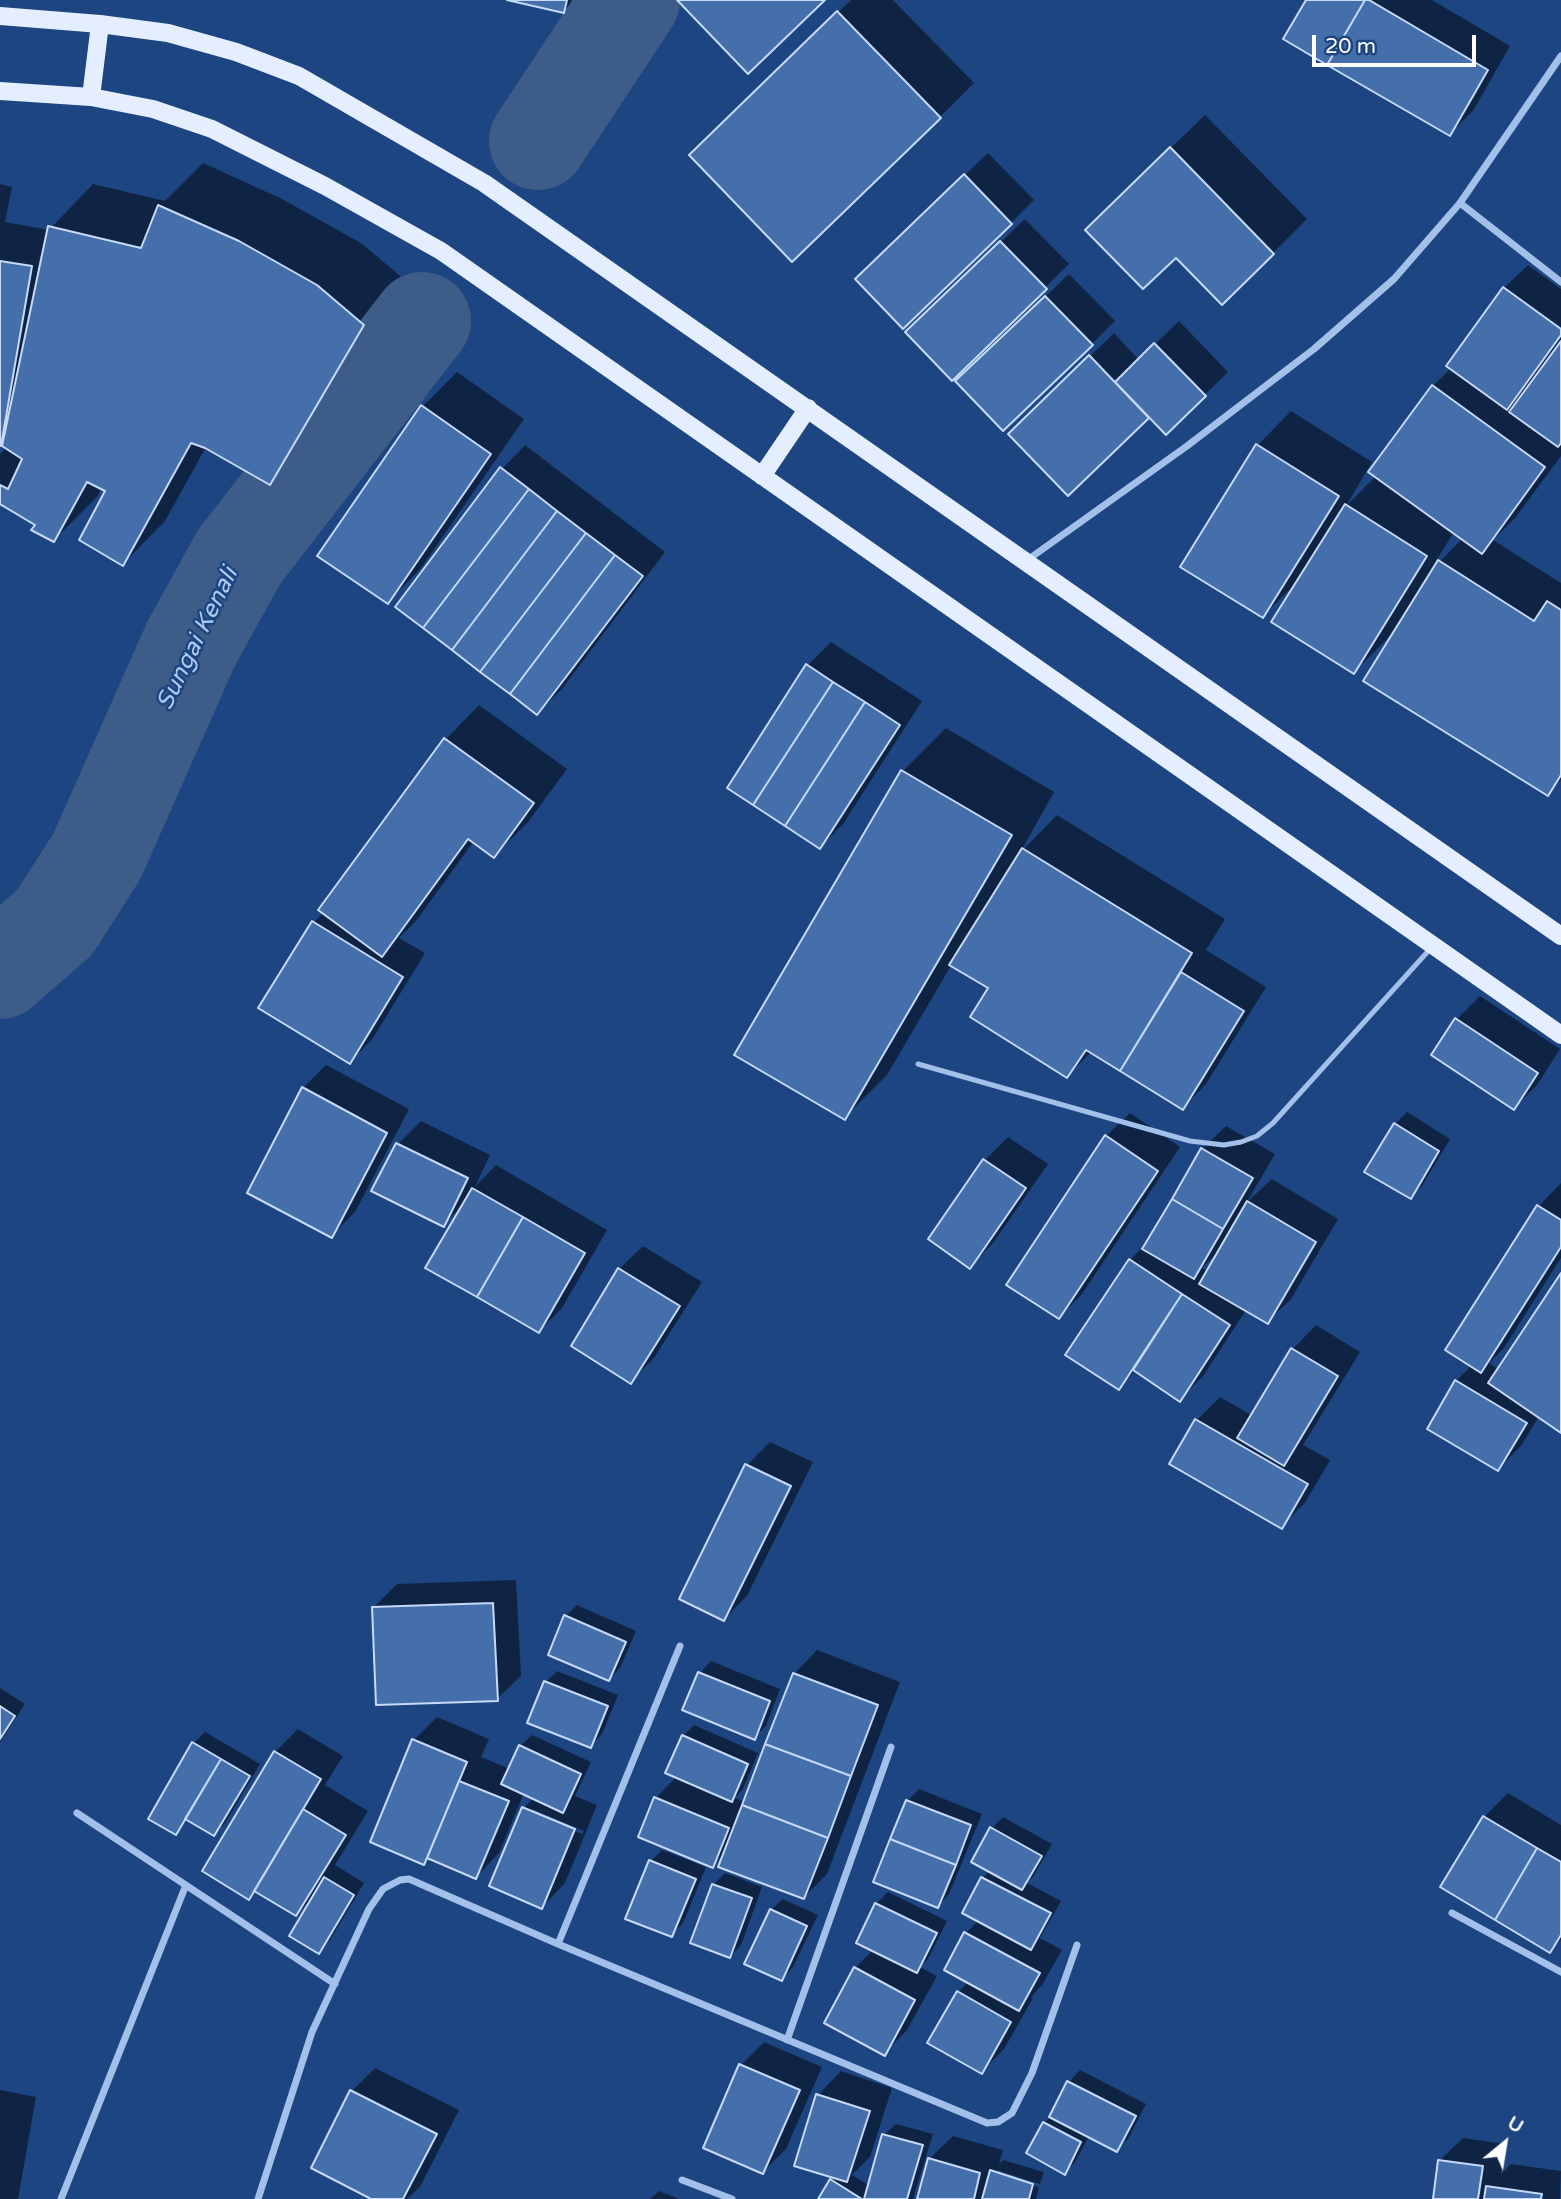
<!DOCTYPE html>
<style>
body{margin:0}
#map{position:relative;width:1561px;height:2199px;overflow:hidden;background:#1d4581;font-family:"Varela Round",sans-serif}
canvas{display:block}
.north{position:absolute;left:1470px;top:2108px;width:70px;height:70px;-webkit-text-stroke:5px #1d4581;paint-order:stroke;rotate:30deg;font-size:19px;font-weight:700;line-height:28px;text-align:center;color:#fff}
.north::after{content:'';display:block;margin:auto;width:24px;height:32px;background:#fff;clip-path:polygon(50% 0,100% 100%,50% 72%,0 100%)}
.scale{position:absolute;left:1312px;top:35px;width:164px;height:32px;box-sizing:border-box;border:4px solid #fff;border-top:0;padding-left:9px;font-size:21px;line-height:24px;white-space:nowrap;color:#fff;-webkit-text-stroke:5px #1d4581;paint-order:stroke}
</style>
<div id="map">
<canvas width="1561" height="2199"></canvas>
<div class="north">U</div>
<div class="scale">20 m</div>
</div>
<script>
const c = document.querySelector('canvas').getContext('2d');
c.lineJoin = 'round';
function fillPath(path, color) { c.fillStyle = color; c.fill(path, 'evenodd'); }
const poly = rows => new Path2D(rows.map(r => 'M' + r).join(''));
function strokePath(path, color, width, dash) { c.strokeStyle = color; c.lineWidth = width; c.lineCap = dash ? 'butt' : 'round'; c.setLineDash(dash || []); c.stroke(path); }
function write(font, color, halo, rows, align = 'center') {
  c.font = font + ' "Varela Round",sans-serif'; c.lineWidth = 5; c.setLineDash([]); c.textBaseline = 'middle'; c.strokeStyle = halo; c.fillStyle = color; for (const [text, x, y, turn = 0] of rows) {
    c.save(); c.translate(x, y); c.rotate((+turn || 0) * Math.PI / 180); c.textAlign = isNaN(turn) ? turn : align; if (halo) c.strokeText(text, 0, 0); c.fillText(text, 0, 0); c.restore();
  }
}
fillPath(poly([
 [515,0,575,0,564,11],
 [851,0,893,0,974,83,940,117,725,121],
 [1308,0,1432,0,1510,46,1473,111,1449,134],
 [1205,115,1307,219,1273,253,1121,196],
 [988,153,1034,200,1011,223,880,256],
 [203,163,282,199,361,243,406,281,312,440,269,483,206,447,165,521,123,564,107,490,102,487,97,497,54,540,38,524,0,502,0,454,7,447,5,439,0,444,0,184,12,187,5,222,49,230,93,184,165,201],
 [1025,219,1069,264,952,378,931,309],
 [1528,265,1561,289,1561,456,1515,518,1493,540,1561,583,1561,780,1547,793,1393,633,1354,672,1297,582,1263,616,1258,445,1291,411,1372,462,1346,506,1376,476,1433,386,1451,368,1448,365,1504,288],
 [1454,532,1463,538,1434,567,1433,566],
 [1069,274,1115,321,1092,344,981,358],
 [1179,321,1228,372,1166,433,1149,415,1068,493,1034,411,1114,333,1139,360],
 [457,372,524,419,421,568,388,602,423,406],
 [525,445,665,552,561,690,537,713,502,469],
 [831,642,922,701,843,824,820,847,808,665],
 [479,705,567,769,528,822,494,856,474,841,416,921,399,938,425,953,373,1038,350,1062,313,923,324,912,321,910,446,739],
 [946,728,1054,792,1020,853,1057,815,1225,919,1206,950,1266,987,1206,1084,1183,1108,1092,1051,1067,1076,991,988,952,964,887,1075,844,1118,903,771],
 [1480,996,1560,1049,1537,1085,1514,1108,1433,1054,1457,1019],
 [326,1065,409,1109,355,1212,331,1236,303,1088],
 [1407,1112,1450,1139,1422,1186,1410,1197,1395,1124],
 [1130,1113,1180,1147,1082,1294,1059,1317,1106,1136],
 [421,1121,490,1155,475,1187,496,1165,607,1230,562,1308,539,1331,461,1207,443,1225,398,1144],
 [1226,1126,1275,1154,1247,1202,1272,1179,1338,1219,1291,1299,1267,1322,1246,1310,1203,1376,1180,1399,1136,1370,1119,1388,1130,1260,1148,1242,1202,1149],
 [1219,1251,1208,1272,1202,1268],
 [1008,1137,1048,1164,993,1243,970,1267,985,1160],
 [1561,1183,1561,1258,1504,1348,1489,1363,1499,1370,1561,1277,1561,1430,1539,1416,1521,1446,1498,1469,1456,1381,1472,1365,1447,1350,1539,1206],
 [643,1246,702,1282,654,1358,631,1381,619,1269],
 [1316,1325,1360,1352,1303,1445,1330,1460,1305,1503,1281,1526,1172,1463,1197,1420,1220,1397,1253,1416,1293,1349],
 [770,1442,813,1462,747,1596,724,1619,747,1465],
 [516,1580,521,1676,497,1699,374,1607,397,1584],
 [577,1605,636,1631,620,1668,609,1679,566,1616],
 [817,1650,900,1682,827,1874,804,1897,726,1852,712,1865,656,1798,677,1776,683,1736,694,1725,758,1753,743,1789,735,1798,745,1802,794,1674],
 [711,1661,780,1689,766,1726,754,1738,684,1710,700,1673],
 [557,1671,618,1695,602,1734,590,1746,546,1682],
 [0,1688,25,1704,0,1742],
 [437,1717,489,1739,481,1757,510,1769,520,1746,532,1735,591,1762,575,1796,597,1805,565,1883,542,1907,524,1808,534,1797,524,1793,499,1853,476,1877,430,1857,424,1863,414,1740],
 [532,1809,584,1831,582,1834,532,1813],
 [298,1729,343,1756,325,1785,368,1811,335,1865,364,1883,330,1940,319,1951,313,1898,296,1914,256,1890,249,1897,275,1752],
 [205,1732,260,1764,225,1823,214,1834,188,1819,175,1833,194,1743],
 [919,1789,982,1814,949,1894,938,1906,907,1801],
 [1508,1793,1561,1825,1561,1940,1550,1951,1442,1886,1484,1817],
 [1003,1817,1052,1844,1033,1877,1027,1883,1061,1901,1040,1938,1062,1950,1042,1985,1031,1997,1033,1998,1004,2049,981,2072,958,1992,969,1981,966,1933,979,1920,983,1878,990,1870,991,1829],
 [662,1850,706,1867,683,1923,671,1935,651,1861],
 [725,1873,762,1887,741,1945,730,1956,713,1885],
 [888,1892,947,1921,928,1959,920,1967,937,1976,907,2030,884,2054,855,1968,873,1950,858,1942,876,1904],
 [783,1899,818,1915,793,1967,782,1979,771,1910],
 [764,2042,822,2067,786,2149,763,2172,741,2065],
 [375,2068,459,2110,420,2187,407,2199,375,2199,352,2091],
 [1080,2070,1146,2104,1128,2139,1116,2150,1089,2136,1076,2161,1065,2172,1044,2123,1051,2116,1069,2082],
 [841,2071,892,2088,870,2157,852,2175,870,2186,884,2135,896,2124,933,2134,913,2199,820,2199,835,2177,818,2095],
 [0,2090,36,2097,18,2199,0,2199],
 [953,2136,1003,2150,999,2164,1003,2160,1044,2172,1040,2184,997,2170,997,2174,1039,2187,1036,2199,918,2199,929,2159],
 [1463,2138,1505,2144,1501,2174,1511,2164,1561,2171,1560,2199,1434,2199,1439,2161],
 [659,2191,679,2199,650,2199]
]), '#0007');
strokePath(poly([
 [538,141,631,0],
 [0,970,55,922,97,856,191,644,239,557,422,321]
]), '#3e5c88', 98);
const building = poly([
 [507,0,567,0,564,13,507,0],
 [677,0,825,0,748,74,677,0],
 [1306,0,1365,0,1327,65,1283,39,1306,0],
 [1365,0,1369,0,1488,70,1450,136,1327,65,1365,0],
 [837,11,941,118,792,262,689,155,837,11],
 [1170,147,1274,254,1222,305,1176,258,1143,289,1085,230,1170,147],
 [964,174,1012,224,903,329,855,279,964,174],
 [158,205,239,241,317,285,364,325,270,485,205,448,191,443,123,566,79,540,105,491,87,482,54,542,31,530,35,525,0,504,0,485,8,489,22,459,2,446,48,226,141,248,158,205],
 [1000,241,1047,289,952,381,905,332,1000,241],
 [0,261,32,266,1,446,0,445,0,261],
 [1503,287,1561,329,1561,335,1507,410,1446,366,1503,287],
 [1045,296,1093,345,1003,431,955,381,1045,296],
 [1561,341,1561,443,1558,447,1509,412,1561,341],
 [1154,343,1206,396,1166,435,1115,382,1154,343],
 [1089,355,1149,418,1068,496,1008,434,1089,355],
 [1432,385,1545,467,1482,554,1368,472,1432,385],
 [421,405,491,454,388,604,317,556,421,405],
 [1256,444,1339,496,1263,618,1180,567,1256,444],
 [500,467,529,489,423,628,395,607,500,467],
 [529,489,557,511,452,650,423,628,529,489],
 [1345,504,1427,556,1354,674,1271,622,1345,504],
 [557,511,586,533,480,672,452,650,557,511],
 [586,533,615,555,510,694,480,672,586,533],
 [615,555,643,576,537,715,510,694,615,555],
 [1438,560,1534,621,1547,601,1561,610,1561,775,1548,796,1363,681,1438,560],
 [806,664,833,682,753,805,727,788,806,664],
 [833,682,865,702,785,826,753,805,833,682],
 [865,702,900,725,820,849,785,826,865,702],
 [444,738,534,803,494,858,468,839,382,957,318,910,444,738],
 [901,770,1012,835,845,1120,734,1055,901,770],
 [1022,848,1192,953,1120,1071,1086,1050,1067,1078,970,1017,988,988,949,965,1022,848],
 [312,921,403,977,350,1064,258,1008,312,921],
 [1181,972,1244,1011,1183,1110,1120,1071,1181,972],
 [1455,1018,1538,1073,1514,1110,1431,1055,1455,1018],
 [302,1087,387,1133,332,1238,247,1193,302,1087],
 [1394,1123,1439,1151,1411,1199,1364,1172,1394,1123],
 [1105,1135,1158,1171,1059,1319,1006,1285,1105,1135],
 [396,1143,468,1178,444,1227,371,1191,396,1143],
 [1201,1148,1253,1178,1223,1229,1172,1199,1201,1148],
 [983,1159,1026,1188,970,1269,928,1239,983,1159],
 [472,1188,523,1217,477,1297,425,1268,472,1188],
 [1172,1199,1223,1229,1194,1279,1142,1249,1172,1199],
 [1247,1201,1316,1242,1268,1324,1199,1284,1247,1201],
 [1537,1205,1561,1220,1561,1247,1481,1373,1445,1350,1537,1205],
 [523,1217,585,1253,539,1333,477,1297,523,1217],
 [1129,1259,1182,1294,1119,1390,1065,1355,1129,1259],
 [618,1268,680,1306,631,1384,571,1346,618,1268],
 [1561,1273,1561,1433,1488,1383,1561,1273],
 [1182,1294,1230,1325,1180,1402,1133,1370,1182,1294],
 [1291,1348,1338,1376,1284,1466,1237,1438,1291,1348],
 [1455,1380,1527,1423,1498,1471,1427,1429,1455,1380],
 [1195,1419,1308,1484,1282,1529,1169,1464,1195,1419],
 [745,1464,791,1486,724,1621,679,1599,745,1464],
 [493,1603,498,1701,376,1705,372,1607,493,1603],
 [564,1615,626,1642,609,1681,548,1655,564,1615],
 [698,1672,770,1701,755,1740,682,1710,698,1672],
 [793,1673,878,1705,851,1776,765,1744,793,1673],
 [544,1681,608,1706,591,1748,527,1723,544,1681],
 [0,1706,15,1716,0,1739,0,1706],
 [682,1735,748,1764,732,1802,665,1773,682,1735],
 [412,1739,467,1762,424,1865,370,1842,412,1739],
 [192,1742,221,1759,176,1835,148,1819,192,1742],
 [765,1744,851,1776,828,1838,742,1805,765,1744],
 [519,1745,581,1774,563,1813,501,1784,519,1745],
 [274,1751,321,1779,249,1900,202,1871,274,1751],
 [221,1759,250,1776,214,1836,185,1819,221,1759],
 [459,1781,509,1801,476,1879,427,1858,459,1781],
 [654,1797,729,1828,713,1868,638,1837,654,1797],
 [906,1800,971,1825,956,1865,890,1839,906,1800],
 [742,1805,828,1838,804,1899,718,1867,742,1805],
 [522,1807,575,1829,542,1909,489,1886,522,1807],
 [303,1809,346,1835,296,1916,254,1891,303,1809],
 [1483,1816,1537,1848,1495,1920,1440,1887,1483,1816],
 [990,1827,1042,1856,1022,1890,971,1862,990,1827],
 [890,1839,956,1865,938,1908,873,1882,890,1839],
 [1537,1848,1561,1862,1561,1935,1550,1953,1495,1920,1537,1848],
 [649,1860,696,1879,672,1937,625,1919,649,1860],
 [324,1877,354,1895,319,1954,289,1936,324,1877],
 [981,1877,1051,1913,1031,1950,962,1913,981,1877],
 [712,1884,752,1898,730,1958,690,1943,712,1884],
 [875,1903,937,1933,917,1973,856,1943,875,1903],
 [770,1909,807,1926,782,1981,744,1964,770,1909],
 [964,1932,1040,1973,1019,2011,944,1970,964,1932],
 [854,1967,915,2000,885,2056,824,2023,854,1967],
 [957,1991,1011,2022,982,2074,927,2043,957,1991],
 [739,2064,800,2090,763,2174,703,2148,739,2064],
 [1067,2081,1136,2116,1117,2152,1049,2117,1067,2081],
 [350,2090,437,2134,403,2199,371,2199,311,2168,350,2090],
 [816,2094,870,2111,847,2182,794,2166,816,2094],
 [1043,2122,1081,2142,1065,2175,1026,2153,1043,2122],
 [882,2134,923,2145,907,2199,864,2199,882,2134],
 [928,2158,980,2173,974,2199,917,2199,928,2158],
 [1438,2160,1483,2166,1478,2199,1433,2199,1438,2160],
 [990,2170,1033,2184,1029,2199,982,2199,990,2170],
 [830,2179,862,2199,818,2199,830,2179],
 [1486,2186,1542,2194,1541,2199,1484,2199,1486,2186]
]);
fillPath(building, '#456fab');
strokePath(building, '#c6daf7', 2);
strokePath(poly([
 [918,1064,1190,1141,1224,1145,1241,1142,1257,1136,1273,1123,1431,948]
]), '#a2c0e9', 5);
strokePath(poly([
 [1460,203,1561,282],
 [1026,561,1187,446,1314,349,1394,279,1460,203,1561,56],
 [77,1813,335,1984],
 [1452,1913,1561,1972],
 [558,1944,680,1646],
 [787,2040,891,1747],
 [682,2180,732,2199],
 [61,2199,186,1885],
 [258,2199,312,2032,369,1909,383,1889,400,1880,409,1879,558,1944,987,2123,998,2122,1012,2113,1032,2073,1077,1945]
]), '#a2c0e9', 7);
strokePath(poly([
 [0,16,100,24,168,33,236,52,299,76,484,183,1561,936],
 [0,91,91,97,153,109,212,129,325,186,441,251,1561,1035],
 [91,97,100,24],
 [762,476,808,408]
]), '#e5eefe', 18);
write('italic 24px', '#adcaf1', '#1d4581', [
 ["Sungai Kenali",198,639,-64]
]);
</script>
